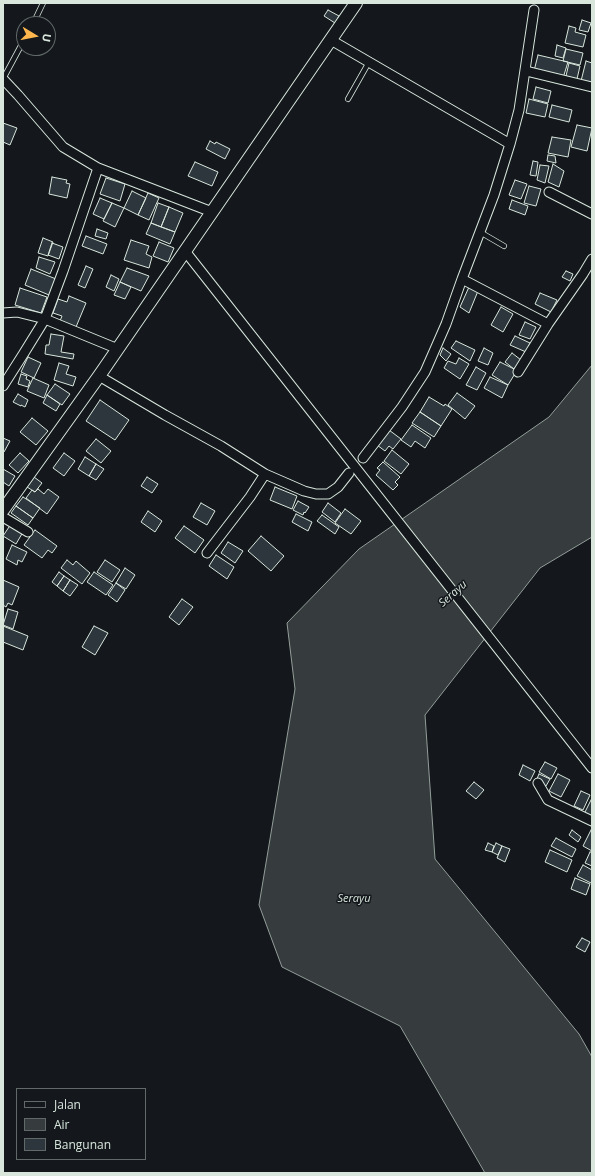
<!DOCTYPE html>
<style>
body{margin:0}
#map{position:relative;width:595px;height:1176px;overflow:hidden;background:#14181c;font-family:"Open Sans",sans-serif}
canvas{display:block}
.frame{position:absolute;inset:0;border:4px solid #d8e6dc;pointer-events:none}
.legend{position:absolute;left:16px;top:1088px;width:130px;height:72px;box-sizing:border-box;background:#14181c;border:1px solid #626a69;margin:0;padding:5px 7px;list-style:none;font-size:12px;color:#d8e6dc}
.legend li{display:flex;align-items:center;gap:8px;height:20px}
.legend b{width:20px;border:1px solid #626a69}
.north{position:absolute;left:16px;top:16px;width:40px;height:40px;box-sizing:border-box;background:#14181c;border:1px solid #626a69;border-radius:50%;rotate:100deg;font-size:11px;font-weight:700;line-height:16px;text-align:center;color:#d8e6dc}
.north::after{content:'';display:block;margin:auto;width:14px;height:18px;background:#ffb74d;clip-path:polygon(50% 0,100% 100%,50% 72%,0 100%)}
</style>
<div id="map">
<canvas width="595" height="1176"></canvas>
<div class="frame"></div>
<ul class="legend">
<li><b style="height:5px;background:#14181c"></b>Jalan</li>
<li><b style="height:11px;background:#363b3e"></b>Air</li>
<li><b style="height:11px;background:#2c363c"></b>Bangunan</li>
</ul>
<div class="north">U</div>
</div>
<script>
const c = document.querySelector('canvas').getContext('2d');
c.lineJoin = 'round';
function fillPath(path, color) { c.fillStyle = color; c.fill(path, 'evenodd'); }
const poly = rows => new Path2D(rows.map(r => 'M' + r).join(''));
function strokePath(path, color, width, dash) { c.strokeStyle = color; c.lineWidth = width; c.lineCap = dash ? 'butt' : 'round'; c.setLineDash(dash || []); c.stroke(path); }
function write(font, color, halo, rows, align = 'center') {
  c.font = font + ' "Open Sans",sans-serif'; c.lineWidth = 3; c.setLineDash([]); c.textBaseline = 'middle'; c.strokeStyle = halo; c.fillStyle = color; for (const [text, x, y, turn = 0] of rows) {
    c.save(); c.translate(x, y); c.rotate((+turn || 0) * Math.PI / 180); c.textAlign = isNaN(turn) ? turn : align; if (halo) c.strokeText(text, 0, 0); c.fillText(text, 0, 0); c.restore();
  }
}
const water = poly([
 [592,365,592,537,540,568,425,715,435,859,579,1034,592,1057,592,1173,485,1173,400,1026,282,967,259,905,295,689,287,623,359,549,549,417,592,365]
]);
fillPath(water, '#363b3e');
strokePath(water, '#939e99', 1);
const building = poly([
 [328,10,339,16,335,23,324,16,328,10],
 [582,20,591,23,588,32,579,30,582,20],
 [569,26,576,28,575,32,586,35,583,47,565,43,569,26],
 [557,45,566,48,563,58,555,56,557,45],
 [566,49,583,53,580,65,563,61,566,49],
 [538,55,568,62,563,78,534,71,538,55],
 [586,61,592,63,592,84,581,81,586,61],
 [569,63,580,66,577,79,566,76,569,63],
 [536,87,551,91,548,103,533,99,536,87],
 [529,99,548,104,545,117,526,113,529,99],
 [552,105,572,110,569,122,549,117,552,105],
 [3,123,17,128,10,145,3,142,3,123],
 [577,125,592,128,587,151,571,147,577,125],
 [552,137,571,140,568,157,548,153,552,137],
 [210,141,215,144,216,142,230,149,225,159,206,149,210,141],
 [548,155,555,156,556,163,547,161,548,155],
 [533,161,538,162,536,176,530,175,533,161],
 [195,162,218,172,212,186,188,176,195,162],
 [553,164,564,171,559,187,548,182,553,164],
 [540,165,549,166,545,183,537,180,540,165],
 [52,177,67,180,66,183,70,184,67,198,49,194,52,177],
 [106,178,125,184,120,201,100,194,106,178],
 [515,180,527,184,521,199,509,195,515,180],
 [529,186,541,189,536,206,524,203,529,186],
 [132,191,146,198,138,215,124,208,132,191],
 [148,193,159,198,149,220,138,215,148,193],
 [100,198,112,203,104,219,93,214,100,198],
 [512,200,528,206,525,215,509,209,512,200],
 [112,203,124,208,115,227,103,221,112,203],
 [158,203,169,207,161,227,151,223,158,203],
 [169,207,183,213,175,232,161,227,169,207],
 [151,223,175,232,170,244,146,234,151,223],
 [97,229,108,233,106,239,95,236,97,229],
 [86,236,107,244,103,254,82,246,86,236],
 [43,238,53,242,48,256,38,253,43,238],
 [131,240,149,246,146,254,152,257,149,268,124,260,131,240],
 [159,242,174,248,168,262,153,256,159,242],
 [52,243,63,247,59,259,48,255,52,243],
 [39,257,55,262,50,274,36,268,39,257],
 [86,266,93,269,85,288,78,285,86,266],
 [127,268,149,276,141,291,120,282,127,268],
 [31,269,56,279,49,295,25,285,31,269],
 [566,271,573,274,570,281,562,277,566,271],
 [111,275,119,279,114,291,106,287,111,275],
 [120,282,131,287,125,299,114,295,120,282],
 [469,287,478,291,469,313,460,307,469,287],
 [20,288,47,297,41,313,15,305,20,288],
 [540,293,557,300,551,312,535,304,540,293],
 [69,296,86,303,76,327,60,321,62,316,53,313,58,299,67,302,69,296],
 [501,307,513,314,503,332,491,325,501,307],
 [525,322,536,327,530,339,519,335,525,322],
 [51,334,64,336,61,352,74,354,73,359,45,354,46,345,49,345,51,334],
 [515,336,530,343,526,352,510,345,515,336],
 [456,341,475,350,470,361,451,348,456,341],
 [443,348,451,354,446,361,440,355,443,348],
 [484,348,493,353,488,365,478,361,484,348],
 [512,353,521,360,514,369,505,362,512,353],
 [28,357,41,363,34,378,21,372,28,357],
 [459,358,469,364,460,379,444,368,448,361,456,364,459,358],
 [500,362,514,369,516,372,508,385,492,375,500,362],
 [59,363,69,366,66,374,76,377,73,386,54,380,59,363],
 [476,367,486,373,477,390,466,385,476,367],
 [21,374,27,376,26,379,30,381,28,387,18,384,21,374],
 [490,377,508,385,502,398,484,388,490,377],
 [33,378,49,385,44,398,27,391,33,378],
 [55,384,70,394,62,405,47,395,55,384],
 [457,393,475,406,465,419,448,405,457,393],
 [18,394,28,400,25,407,21,405,21,406,13,402,18,394],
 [47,395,60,404,56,411,43,403,47,395],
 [429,397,444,406,445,404,452,409,441,426,420,412,429,397],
 [100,400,129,420,115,440,86,421,100,400],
 [420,412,441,426,434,437,412,423,420,412],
 [32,418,48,431,36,445,20,432,32,418],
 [412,425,431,438,425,448,415,441,411,447,401,440,412,425],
 [389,430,401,439,393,449,389,446,385,451,377,445,389,430],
 [3,438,10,441,4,452,3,452,3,438],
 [96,439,111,451,101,463,86,451,96,439],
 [392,450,409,464,401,474,384,461,392,450],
 [20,453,29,461,18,473,9,465,20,453],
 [64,453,75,461,64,476,53,468,64,453],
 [85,457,96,464,89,476,78,469,85,457],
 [383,462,400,477,395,482,398,485,393,490,376,475,380,470,377,468,383,462],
 [96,464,104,469,96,480,89,476,96,464],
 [3,469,15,476,9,486,3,482,3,469],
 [34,477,42,483,35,492,27,487,34,477],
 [147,477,158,484,152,493,141,486,147,477],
 [275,487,297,496,292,509,270,500,275,487],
 [38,489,44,494,48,489,59,497,47,514,26,498,32,490,35,492,38,489],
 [23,497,40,508,33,518,16,506,23,497],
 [298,501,309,507,305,513,304,512,303,515,293,510,298,501],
 [201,503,215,511,207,525,193,517,201,503],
 [328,503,341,513,335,522,322,512,328,503],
 [16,506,33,518,28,525,11,513,16,506],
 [345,509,361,521,351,534,335,523,345,509],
 [148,511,162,521,155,532,141,522,148,511],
 [296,514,312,522,308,531,292,522,296,514],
 [322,515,339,527,335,534,317,521,322,515],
 [11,524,23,532,16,544,3,536,11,524],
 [184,526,204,540,195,553,175,538,184,526],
 [35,530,57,546,52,553,48,550,42,558,24,545,35,530],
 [261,536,284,556,271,571,248,551,261,536],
 [228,542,243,551,235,563,221,553,228,542],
 [12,545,27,552,22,562,18,560,17,565,6,559,12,545],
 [216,555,234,567,227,579,209,566,216,555],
 [67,560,73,565,76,561,90,573,82,584,61,568,67,560],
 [105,560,120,570,112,582,97,572,105,560],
 [125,568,135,575,126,589,116,583,125,568],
 [59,572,64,576,57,586,52,582,59,572],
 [94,572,113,585,106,595,87,582,94,572],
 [64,576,70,580,63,591,57,586,64,576],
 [3,580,19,587,12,605,8,603,6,607,3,605,3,580],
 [70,580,78,585,70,596,63,591,70,580],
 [116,583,125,590,117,602,108,595,116,583],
 [182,599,193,607,179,625,169,617,182,599],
 [8,609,18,612,13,629,3,625,8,609],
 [3,626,28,636,23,650,3,642,3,626],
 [94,626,108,633,95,655,82,647,94,626],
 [545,762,557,768,551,779,539,772,545,762],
 [523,765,535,771,530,781,519,775,523,765],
 [539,774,550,779,546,786,536,781,539,774],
 [558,774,570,780,561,797,549,791,558,774],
 [474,782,484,790,476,799,466,791,474,782],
 [581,791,590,795,583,810,574,806,581,791],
 [592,798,592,817,584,814,592,798],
 [592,828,592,851,583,846,592,828],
 [572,830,581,837,578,842,569,835,572,830],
 [556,838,576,849,572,857,551,846,556,838],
 [488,843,494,846,492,852,485,850,488,843],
 [496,843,502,846,498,855,492,852,496,843],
 [502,846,510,849,505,862,497,858,502,846],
 [550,850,572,860,567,872,545,862,550,850],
 [590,852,592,852,592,866,585,863,590,852],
 [583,865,592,870,592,881,591,883,577,876,583,865],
 [575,878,590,884,586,895,571,889,575,878],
 [582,938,590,942,585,952,576,947,582,938]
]);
fillPath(building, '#2c363c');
strokePath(building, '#d8e6dc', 1);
const service = poly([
 [33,24,43,3],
 [3,79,24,40],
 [348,99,369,62],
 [480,232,504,246]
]);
const minor = poly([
 [331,40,510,144],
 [526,71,592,87],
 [3,79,18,95,63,147,98,168,212,212],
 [549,192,592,214],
 [185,251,592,768],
 [462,279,548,324],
 [3,313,17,312,45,319,118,349],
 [518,372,548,324,583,274,592,259],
 [99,376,165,415,221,446,265,474,304,491,316,494,328,494,338,487,349,473],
 [3,386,24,353,45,319,63,271,98,168],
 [363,458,402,407,425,372,446,324,462,279,494,195,510,144,519,110,534,10],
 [3,517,28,532],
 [207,553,250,497,265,474],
 [538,783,548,800,592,821]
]);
const secondary = poly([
 [3,510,99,376,356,3]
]);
strokePath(service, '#d8e6dc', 6);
strokePath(minor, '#d8e6dc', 11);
strokePath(secondary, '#d8e6dc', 14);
strokePath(service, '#14181c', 4.5);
strokePath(minor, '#14181c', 9);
strokePath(secondary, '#14181c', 12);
write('italic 11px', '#d8e6dc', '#14181c', [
 ["Serayu",453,594,-42],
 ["Serayu",354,899]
]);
</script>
